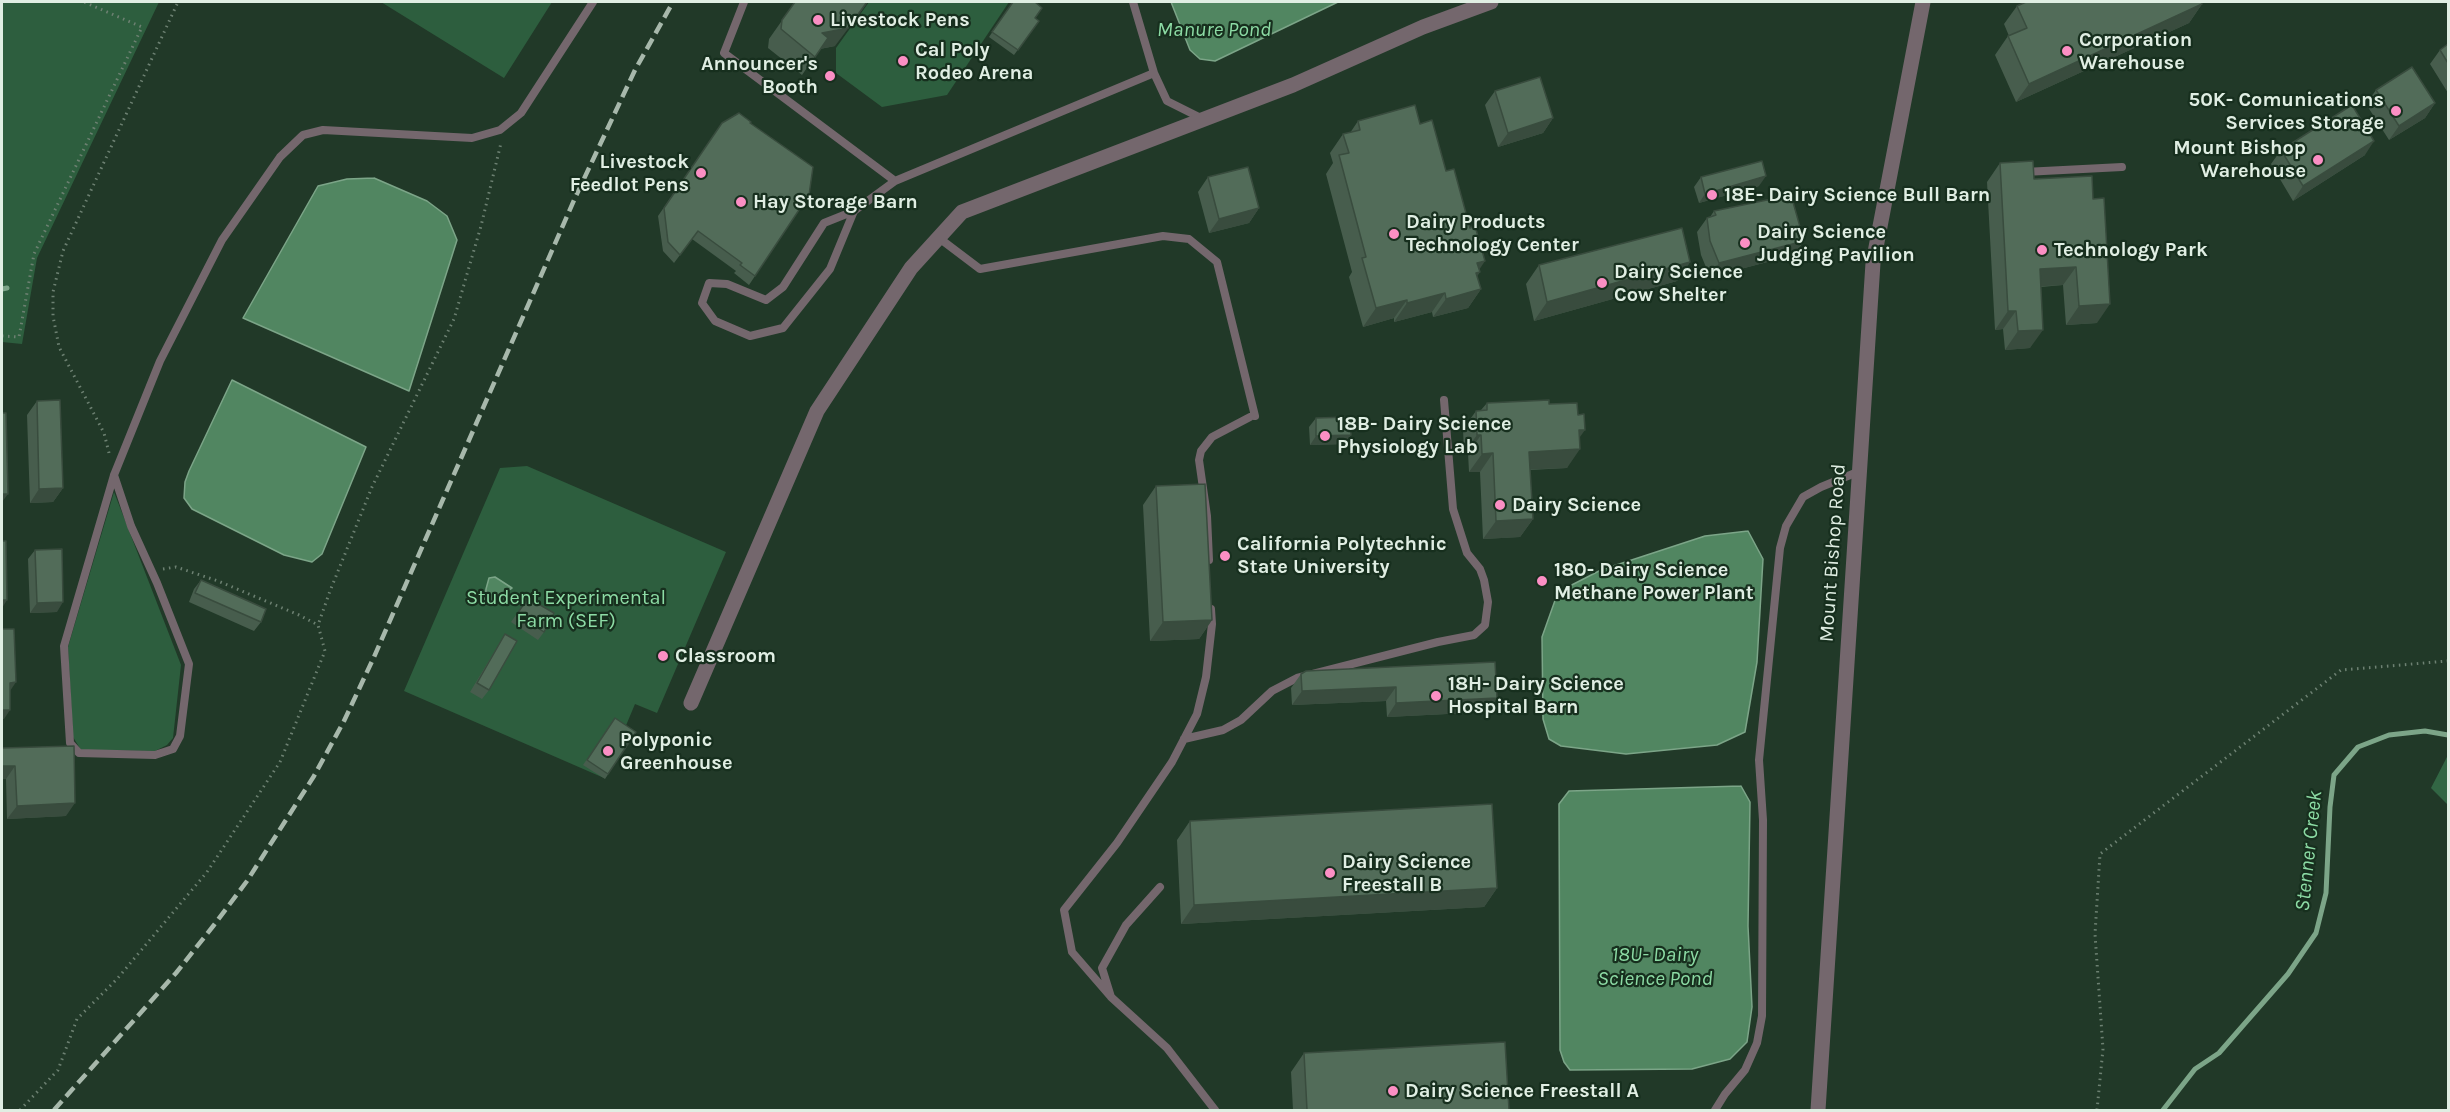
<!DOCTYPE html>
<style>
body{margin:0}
#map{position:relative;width:2450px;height:1112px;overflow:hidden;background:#213928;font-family:Karla,sans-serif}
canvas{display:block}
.frame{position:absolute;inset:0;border:3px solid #e0eee3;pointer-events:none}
</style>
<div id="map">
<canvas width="2450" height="1112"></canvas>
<div class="frame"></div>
</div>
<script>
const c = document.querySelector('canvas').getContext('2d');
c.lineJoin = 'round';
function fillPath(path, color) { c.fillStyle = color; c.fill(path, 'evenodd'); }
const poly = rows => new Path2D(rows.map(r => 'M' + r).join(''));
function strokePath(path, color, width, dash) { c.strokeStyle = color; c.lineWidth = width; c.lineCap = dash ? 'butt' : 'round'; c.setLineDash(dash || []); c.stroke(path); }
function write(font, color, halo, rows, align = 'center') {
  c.font = font + ' Karla,sans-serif'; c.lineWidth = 4.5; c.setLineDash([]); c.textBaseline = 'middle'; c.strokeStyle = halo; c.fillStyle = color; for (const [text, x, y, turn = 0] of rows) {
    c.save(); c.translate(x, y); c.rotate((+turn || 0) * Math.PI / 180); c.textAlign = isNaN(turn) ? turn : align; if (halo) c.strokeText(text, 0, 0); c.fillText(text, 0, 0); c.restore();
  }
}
fillPath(poly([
 [2,2,159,2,37,258,22,344,2,342],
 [381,2,552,2,504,78],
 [869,2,1009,2,947,95,882,107,836,73,836,48],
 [527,466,726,552,657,713,635,704,604,778,404,691,500,468],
 [114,492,181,665,173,738,167,745,155,751,81,750,73,737,68,647]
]), '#2d5e3e');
fillPath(poly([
 [2448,755,2448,805,2431,788]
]), '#326644');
const water = poly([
 [1171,2,1338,2,1215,61,1200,59,1190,50,1171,2],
 [374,178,427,201,447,216,457,240,409,391,243,318,318,186,347,179,374,178],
 [232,380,366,447,322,554,312,562,284,555,192,509,184,498,185,482,189,471,232,380],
 [1748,531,1763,559,1757,662,1745,732,1717,745,1626,754,1561,746,1549,739,1543,719,1542,637,1558,592,1601,570,1705,536,1748,531],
 [495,577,512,588,485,605,486,589,489,578,495,577],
 [1741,786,1750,802,1748,926,1752,1007,1747,1042,1730,1059,1692,1069,1570,1070,1564,1062,1560,1050,1559,804,1569,791,1741,786]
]);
fillPath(water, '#518661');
strokePath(water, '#7ca588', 1.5);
strokePath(poly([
 [2,289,7,288],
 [2163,1110,2195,1069,2219,1053,2288,974,2316,933,2326,893,2330,807,2334,775,2358,747,2389,735,2425,731,2448,735]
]), '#7ca588', 5);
strokePath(poly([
 [2,336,19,337,34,254,142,27,84,2],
 [109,453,104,433,59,347,53,316,53,292,63,251,178,2],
 [163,569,176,567,218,581,299,615,318,625],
 [20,1110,58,1070,77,1019,117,979,207,872,280,762,325,651,318,625,330,591,372,487,454,319,481,226,501,143],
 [2097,1110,2103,1049,2095,934,2100,854,2341,670,2448,661]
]), '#6d8172', 3, [1.5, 4.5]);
strokePath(poly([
 [744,2,724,53,895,181,1154,73],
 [1133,2,1154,73,1167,101,1203,119],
 [2024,172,2122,167],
 [854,211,824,223,783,287,766,300,727,284,709,283,702,303,715,321,750,336,783,328,830,269,854,211,895,181],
 [939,238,980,269,1163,236,1189,239,1217,262,1255,416],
 [114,475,131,526,157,583,189,664,180,736,173,749,155,755,79,753,70,743,64,646,114,475,160,361,222,240,280,157,303,135,323,130,472,138,500,130,521,113,593,2],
 [1209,560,1207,516,1199,460,1201,451,1212,437,1250,417],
 [1184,739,1223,730,1241,720,1272,691,1297,678,1438,642,1474,635,1485,625,1488,602,1484,580,1480,569,1467,553,1453,509,1444,400],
 [1160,887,1126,925,1102,968,1111,997,1167,1048,1215,1110],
 [1111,997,1072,952,1064,910,1117,843,1172,762,1197,714,1206,677,1212,624,1211,609],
 [1715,1110,1725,1094,1745,1070,1757,1043,1762,1016,1763,820,1759,760,1780,548,1786,526,1803,497,1821,487,1860,471]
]), '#74676d', 8);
strokePath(poly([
 [691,703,817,411,911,268,962,212,1293,85,1423,27,1491,2],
 [1818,1110,1873,263,1923,2]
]), '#74676d', 15);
strokePath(poly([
 [54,1110,176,973,214,925,247,881,314,776,344,721,374,657,575,198,635,70,673,2]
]), '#a7b8ab', 4.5, [12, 6]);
fillPath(poly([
 [795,2,835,46,820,49,802,75,768,48,769,39],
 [1013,2,1039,21,1014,55,989,37],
 [2202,4,2189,23,2016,102,1995,55,2008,36,2009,36,2004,24,2017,6],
 [2448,44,2448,93,2430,64,2440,50],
 [2376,90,2435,103,2425,118,2389,140,2366,104],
 [1495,91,1553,118,1543,133,1498,147,1485,105],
 [1358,121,1420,124,1446,171,1480,272,1477,276,1481,289,1468,308,1433,317,1432,312,1394,322,1394,318,1363,327,1349,277,1352,272,1326,174,1333,163,1330,153,1343,134,1350,133],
 [722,123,750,123,809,195,749,285,734,273,736,271,692,239,674,263,663,251,658,216],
 [2281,150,2365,155,2293,201,2271,164],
 [2000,163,2034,179,2092,176,2097,323,2066,325,2063,285,2041,287,2030,348,2005,350,2003,329,1995,330,1987,182],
 [1208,177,1259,208,1249,223,1209,233,1198,192],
 [1701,177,1759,186,1699,203,1694,187],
 [1714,211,1804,241,1794,255,1710,277,1701,255,1697,232,1707,218,1710,217],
 [1690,262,1677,281,1534,321,1526,284,1539,265],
 [37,401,63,488,53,502,30,503,27,415],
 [1487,403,1549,404,1579,438,1567,468,1530,470,1533,519,1520,537,1483,539,1480,472,1469,472,1468,453,1464,453,1463,429,1476,411,1481,410],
 [1316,418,1351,435,1344,444,1310,445,1309,427],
 [1156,486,1212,620,1199,639,1150,641,1143,505],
 [35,550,57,612,30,613,28,559],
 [201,580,261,622,254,631,189,602,194,589],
 [528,598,544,632,538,640,511,622],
 [505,634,489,690,482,699,470,692,499,644],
 [1301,674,1497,698,1487,712,1387,717,1386,701,1292,705,1291,688],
 [615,718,636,732,605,779,583,765],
 [2,748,66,816,7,819,6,779,2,779],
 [1190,821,1497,888,1484,907,1181,924,1177,840],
 [1304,1053,1509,1110,1293,1110,1291,1072]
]), '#475d4d');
fillPath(poly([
 [868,2,835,46,809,51,822,33],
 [2202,4,2189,23,2016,102,2029,84],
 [2435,103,2425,118,2389,140,2399,126],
 [1553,118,1543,133,1498,147,1508,133],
 [2374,141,2365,155,2293,201,2303,186],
 [1766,176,1759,186,1699,203,1705,194],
 [1259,208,1249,223,1209,233,1219,219],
 [1804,241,1794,255,1710,277,1719,263],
 [1485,261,1477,273,1480,272,1467,290,1477,263],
 [1690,262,1677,281,1534,321,1547,302],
 [2076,267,2063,285,2027,287,2040,269],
 [1481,289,1468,308,1433,317,1446,299],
 [1445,293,1432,312,1394,322,1407,303],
 [1407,300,1394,318,1363,327,1376,308],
 [2110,304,2097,323,2066,325,2079,306],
 [2008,311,2016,311,2003,329,1995,330],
 [2043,330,2030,348,2005,350,2018,331],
 [1579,430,1585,430,1572,448],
 [1351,435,1344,444,1310,445,1316,436],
 [1477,435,1481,435,1468,453,1464,453],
 [1580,449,1567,468,1516,470,1529,452],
 [1493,453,1480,472,1469,472,1482,454],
 [63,488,53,502,30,503,39,489],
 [2,494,8,494,2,502],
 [1533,519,1520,537,1483,539,1496,521],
 [2,600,7,600,2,608],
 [63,602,57,612,30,613,37,603],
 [1212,620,1199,639,1150,641,1163,622],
 [16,682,10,691,10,683],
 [1396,687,1386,701,1292,705,1302,691],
 [1497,698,1487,712,1387,717,1396,703],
 [2,710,10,710,4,719,2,719],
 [2,766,15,766,6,779,2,779],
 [75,803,66,816,7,819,17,806],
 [1497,888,1484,907,1181,924,1194,905]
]), '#394c3e');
const building = poly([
 [795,2,867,2,848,28,822,33,828,38,815,57,781,29,782,20,795,2],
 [1013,2,1035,2,1042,8,1035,18,1039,21,1018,50,992,32,1013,2],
 [2026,2,2201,2,2202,4,2029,84,2008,36,2027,28,2017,6,2026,2],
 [2448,44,2448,63,2440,50,2448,44],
 [2412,67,2435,103,2399,126,2376,90,2412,67],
 [1540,77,1553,118,1508,133,1495,91,1540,77],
 [1415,105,1420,124,1432,120,1446,171,1454,169,1470,228,1475,226,1485,261,1477,263,1480,272,1476,273,1481,289,1446,299,1445,293,1407,303,1407,300,1376,308,1362,258,1366,257,1339,155,1349,153,1343,134,1360,130,1358,121,1415,105],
 [2352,105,2374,141,2303,186,2281,150,2352,105],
 [739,113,751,122,750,123,813,167,809,195,755,276,740,265,742,263,698,231,680,255,668,242,664,208,722,123,739,113],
 [1762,161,1766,176,1705,194,1701,177,1762,161],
 [2033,161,2034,179,2092,176,2093,199,2104,198,2110,304,2079,306,2076,267,2040,269,2043,330,2018,331,2016,311,2008,311,2000,163,2033,161],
 [1248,167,1259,208,1219,219,1208,177,1248,167],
 [1791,195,1804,241,1719,263,1710,241,1707,218,1716,215,1714,211,1791,195],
 [1682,228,1690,262,1547,302,1539,265,1682,228],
 [60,400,63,488,39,489,37,401,60,400],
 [1549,400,1549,404,1577,403,1578,415,1584,414,1585,430,1579,430,1580,449,1529,452,1533,519,1496,521,1493,453,1482,454,1481,435,1477,435,1476,411,1487,410,1487,403,1549,400],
 [2,413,6,413,8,494,2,494,2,413],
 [1350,417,1351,435,1316,436,1316,418,1350,417],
 [1205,484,1212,620,1163,622,1156,486,1205,484],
 [2,541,6,541,7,600,2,600,2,541],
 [62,549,63,602,37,603,35,550,62,549],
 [201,580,266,609,261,622,195,593,201,580],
 [528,598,554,613,544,632,517,614,528,598],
 [2,629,14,629,16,682,10,683,10,710,2,710,2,629],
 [505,634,517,641,489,690,477,683,505,634],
 [1495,662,1497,698,1396,703,1396,687,1302,691,1301,674,1306,671,1495,662],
 [615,718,636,732,608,774,587,760,615,718],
 [74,746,75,803,17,806,15,766,2,766,2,748,74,746],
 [1492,804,1497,888,1194,905,1190,821,1492,804],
 [1505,1042,1509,1110,1307,1110,1304,1053,1505,1042]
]);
fillPath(building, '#526c59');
strokePath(building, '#394c3e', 1.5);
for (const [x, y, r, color] of [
 [818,20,6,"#fb8fc4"],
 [2067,51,6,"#fb8fc4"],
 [903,61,6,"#fb8fc4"],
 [830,76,6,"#fb8fc4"],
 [2396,111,6,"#fb8fc4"],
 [2318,160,6,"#fb8fc4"],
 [701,173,6,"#fb8fc4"],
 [1712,195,6,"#fb8fc4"],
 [741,202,6,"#fb8fc4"],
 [1394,234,6,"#fb8fc4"],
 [1745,243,6,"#fb8fc4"],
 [2042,250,6,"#fb8fc4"],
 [1602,283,6,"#fb8fc4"],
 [1325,436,6,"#fb8fc4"],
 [1500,505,6,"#fb8fc4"],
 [1225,556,6,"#fb8fc4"],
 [1542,581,6,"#fb8fc4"],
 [663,656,6,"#fb8fc4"],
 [1436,696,6,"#fb8fc4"],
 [608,751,6,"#fb8fc4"],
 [1330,873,6,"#fb8fc4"],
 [1393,1091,6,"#fb8fc4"]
]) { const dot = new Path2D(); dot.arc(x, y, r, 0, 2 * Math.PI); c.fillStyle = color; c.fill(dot); strokePath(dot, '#172f1e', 2); }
write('bold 20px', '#e0eee3', '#172f1e', [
 ["Livestock Pens",830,20],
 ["Corporation",2079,40],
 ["Warehouse",2079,63],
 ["Cal Poly",915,50],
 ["Rodeo Arena",915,73],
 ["Announcer's",818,64,"right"],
 ["Booth",818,87,"right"],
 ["50K- Comunications",2384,100,"right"],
 ["Services Storage",2384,123,"right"],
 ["Mount Bishop",2306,148,"right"],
 ["Warehouse",2306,171,"right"],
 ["Livestock",689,162,"right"],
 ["Feedlot Pens",689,185,"right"],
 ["18E- Dairy Science Bull Barn",1724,195],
 ["Hay Storage Barn",753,202],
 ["Dairy Products",1406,222],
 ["Technology Center",1406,245],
 ["Dairy Science",1757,232],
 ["Judging Pavilion",1757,255],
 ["Technology Park",2054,250],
 ["Dairy Science",1614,272],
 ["Cow Shelter",1614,295],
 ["18B- Dairy Science",1337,424],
 ["Physiology Lab",1337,447],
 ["Dairy Science",1512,505],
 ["California Polytechnic",1237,544],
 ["State University",1237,567],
 ["180- Dairy Science",1554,570],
 ["Methane Power Plant",1554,593],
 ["Classroom",675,656],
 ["18H- Dairy Science",1448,684],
 ["Hospital Barn",1448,707],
 ["Polyponic",620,740],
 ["Greenhouse",620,763],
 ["Dairy Science",1342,862],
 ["Freestall B",1342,885],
 ["Dairy Science Freestall A",1405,1091]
], 'left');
write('20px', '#e0eee3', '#172f1e', [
 ["Mount Bishop Road",1833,553,-86]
]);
write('20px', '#8ddca5', '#172f1e', [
 ["Student Experimental",566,598],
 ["Farm (SEF)",566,621]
]);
write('italic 21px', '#8cdba4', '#172f1e', [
 ["Manure Pond",1214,30],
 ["Stenner Creek",2309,851,-84],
 ["18U- Dairy",1655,955],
 ["Science Pond",1655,979]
]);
</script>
